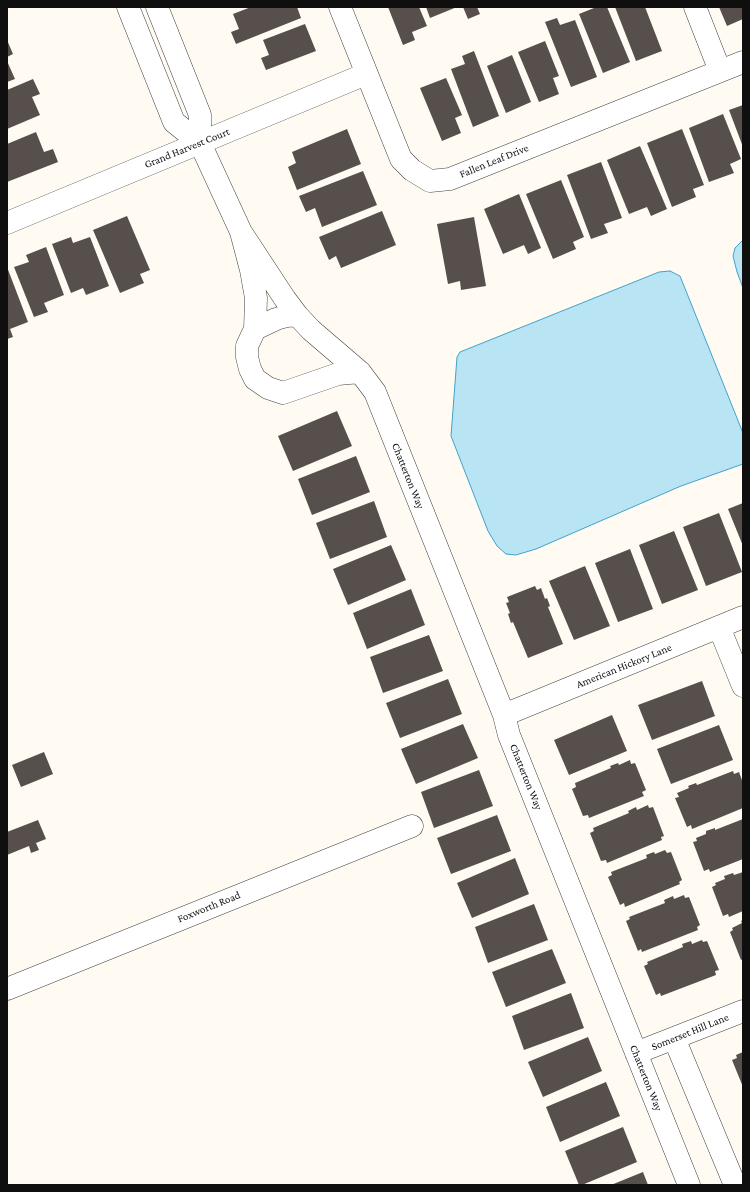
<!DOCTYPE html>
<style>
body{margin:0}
#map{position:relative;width:750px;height:1192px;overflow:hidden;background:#fffbf2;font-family:"Crimson Pro",serif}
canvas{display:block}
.frame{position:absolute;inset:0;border:8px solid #0f0f0f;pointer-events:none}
</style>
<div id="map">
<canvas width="750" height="1192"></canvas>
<div class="frame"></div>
</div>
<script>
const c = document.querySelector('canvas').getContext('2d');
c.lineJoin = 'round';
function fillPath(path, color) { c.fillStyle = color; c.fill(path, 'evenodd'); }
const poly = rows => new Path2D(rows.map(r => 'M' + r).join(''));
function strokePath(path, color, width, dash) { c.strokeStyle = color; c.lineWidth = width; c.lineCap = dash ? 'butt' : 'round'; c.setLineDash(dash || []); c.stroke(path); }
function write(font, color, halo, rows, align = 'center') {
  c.font = font + ' "Crimson Pro",serif'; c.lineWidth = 4; c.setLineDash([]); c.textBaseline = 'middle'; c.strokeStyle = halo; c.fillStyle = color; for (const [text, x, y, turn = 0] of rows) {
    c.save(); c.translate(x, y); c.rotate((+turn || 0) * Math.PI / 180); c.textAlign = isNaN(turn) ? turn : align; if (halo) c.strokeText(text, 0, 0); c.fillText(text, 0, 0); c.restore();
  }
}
const water = poly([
 [743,240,743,288,737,272,733,256,735,248,743,240],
 [670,271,680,276,743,433,743,464,681,486,536,549,516,555,506,554,497,546,488,531,451,436,457,357,460,352,659,272,670,271]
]);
fillPath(water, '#b8e4f4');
strokePath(water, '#41a2c9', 1);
fillPath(poly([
 [251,7,297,7,301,18,236,44,231,32,239,29,233,14],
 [388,7,419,7,427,26,412,32,415,40,403,45],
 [426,7,457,7,430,18],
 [463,7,477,7,480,14,468,19],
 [593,7,607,7,630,62,603,73,579,14,594,8],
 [615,7,645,7,662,51,636,61],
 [719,7,742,7,743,19,727,26],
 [557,18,560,25,575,20,597,77,571,87,545,22],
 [305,24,316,51,266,70,261,58,269,55,263,40],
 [7,40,13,54,7,57],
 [545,41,559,76,553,78,559,94,539,102,518,52],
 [474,51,499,116,473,127,451,69,465,64,462,56],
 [512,55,531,102,506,113,487,66],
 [7,61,15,79,7,82],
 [446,78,462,115,455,118,461,133,442,141,420,88],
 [33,79,40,94,32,97,40,115,7,129,7,90],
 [743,105,743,147,729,110],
 [723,114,741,159,730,164,734,173,709,182,689,128],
 [347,129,361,164,297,190,288,167,296,163,292,152],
 [682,129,704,185,693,189,696,197,672,207,647,143],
 [36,132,44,152,53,149,58,162,7,182,7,144],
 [640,146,667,209,651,216,647,207,629,214,607,160],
 [601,162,622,218,604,224,608,233,591,239,567,175],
 [363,171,377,205,322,227,315,208,306,212,299,196],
 [561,180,584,237,573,242,576,249,553,259,526,194],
 [519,194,541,248,528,254,524,245,503,254,484,209],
 [382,211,396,245,341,268,336,256,329,260,319,237],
 [127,216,150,270,140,274,144,283,120,293,93,230],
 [474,217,486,286,461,290,460,281,448,284,437,224],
 [71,237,73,243,90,237,109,286,86,295,83,288,71,293,52,244],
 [46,247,64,295,44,303,48,312,34,317,14,267,29,262,26,255],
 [7,267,28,322,10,329,13,337,7,339],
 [337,411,352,446,293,471,278,436],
 [356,456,370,492,312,515,298,479],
 [374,501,387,537,330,559,316,523],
 [743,503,743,546,728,509],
 [719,513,742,572,706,586,683,527],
 [674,531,698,590,662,604,639,545],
 [391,545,406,580,348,605,333,569],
 [630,549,653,609,618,622,595,563],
 [585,566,610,626,574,640,549,581],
 [535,586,537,590,541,588,545,599,547,598,550,606,548,607,563,644,528,658,513,622,511,623,508,614,510,613,506,603,509,602,507,597],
 [411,589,425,625,367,649,353,613],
 [429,635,443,671,383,693,370,657],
 [448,679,462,714,400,738,386,703],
 [702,681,715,716,652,740,638,705],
 [612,715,627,751,569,775,554,740],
 [463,724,478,758,416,784,401,749],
 [719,725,733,760,671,784,657,749],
 [44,752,53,774,21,787,12,765],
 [630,760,631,764,635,763,646,790,642,792,644,796,589,818,588,815,583,816,572,789,576,787,575,783,611,768,610,766,618,763,619,765],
 [479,770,493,806,434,828,421,792],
 [733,771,734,774,739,772,743,783,743,808,692,829,691,825,687,827,675,798,679,797,677,793,689,788,688,786,696,783,697,785],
 [648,805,649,808,653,807,664,836,661,837,662,840,607,863,606,860,601,861,590,833,594,831,593,828,629,813,628,811,636,807,637,810],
 [497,815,511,851,451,874,437,838],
 [743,819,743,859,710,872,709,869,704,871,693,842,697,841,696,838,706,834,706,831,715,828,715,830],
 [38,820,46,839,36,843,39,850,31,853,29,846,7,855,7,844,8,843,7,832],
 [665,850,667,853,671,852,682,880,679,882,680,884,625,907,624,903,620,905,608,877,612,875,611,872,647,858,646,855,654,852,655,854],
 [515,858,529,894,472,918,457,883],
 [743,872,743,911,729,917,728,914,723,916,712,887,716,885,715,883,725,879,724,876,733,873,734,875],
 [684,895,685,898,689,897,700,925,697,927,698,930,642,952,641,949,638,951,626,921,630,919,629,917,665,903,664,900,673,896,674,899],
 [534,904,548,940,488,963,475,927],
 [743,920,743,959,741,960,730,932,733,930,732,928,742,923,741,921],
 [702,940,703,942,707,941,719,970,715,971,716,975,661,996,660,993,656,995,644,966,648,964,647,962,683,947,682,944,691,941,692,944],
 [552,949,566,983,506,1007,492,972],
 [571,993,584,1028,524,1050,512,1016],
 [588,1037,602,1071,543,1097,528,1062],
 [743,1052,743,1087,732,1060,737,1058,736,1055],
 [606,1082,620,1116,560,1142,546,1107],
 [623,1127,637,1162,582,1185,579,1185,565,1151],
 [643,1172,648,1185,611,1185]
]), '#574f4c');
const minor = poly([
 [128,7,174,122,200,143],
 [157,7,200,115,200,143,241,232],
 [340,7,401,159,412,170,430,181,450,179,743,62],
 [695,7,720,71],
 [7,223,366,74],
 [297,315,287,316,276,319,255,329,256,298,251,270,241,232,285,299,297,315,311,330,360,372,375,392,504,715,509,735,689,1185],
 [255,329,247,346,247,357,250,369,255,379,268,388,283,393,338,374,360,372],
 [719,627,743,686],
 [504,715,743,617],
 [7,989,412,826],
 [674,1038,735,1185],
 [636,1053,743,1011]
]);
strokePath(minor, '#424242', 23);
strokePath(minor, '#fff', 22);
write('11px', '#0f0f0f', '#fff', [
 ["Grand Harvest Court",187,148,-22],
 ["Fallen Leaf Drive",494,161,-22],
 ["Chatterton Way",408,476,68],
 ["American Hickory Lane",624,666,-22],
 ["Chatterton Way",526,777,68],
 ["Foxworth Road",209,907,-22],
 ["Somerset Hill Lane",690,1032,-22],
 ["Chatterton Way",646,1078,68]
]);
</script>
